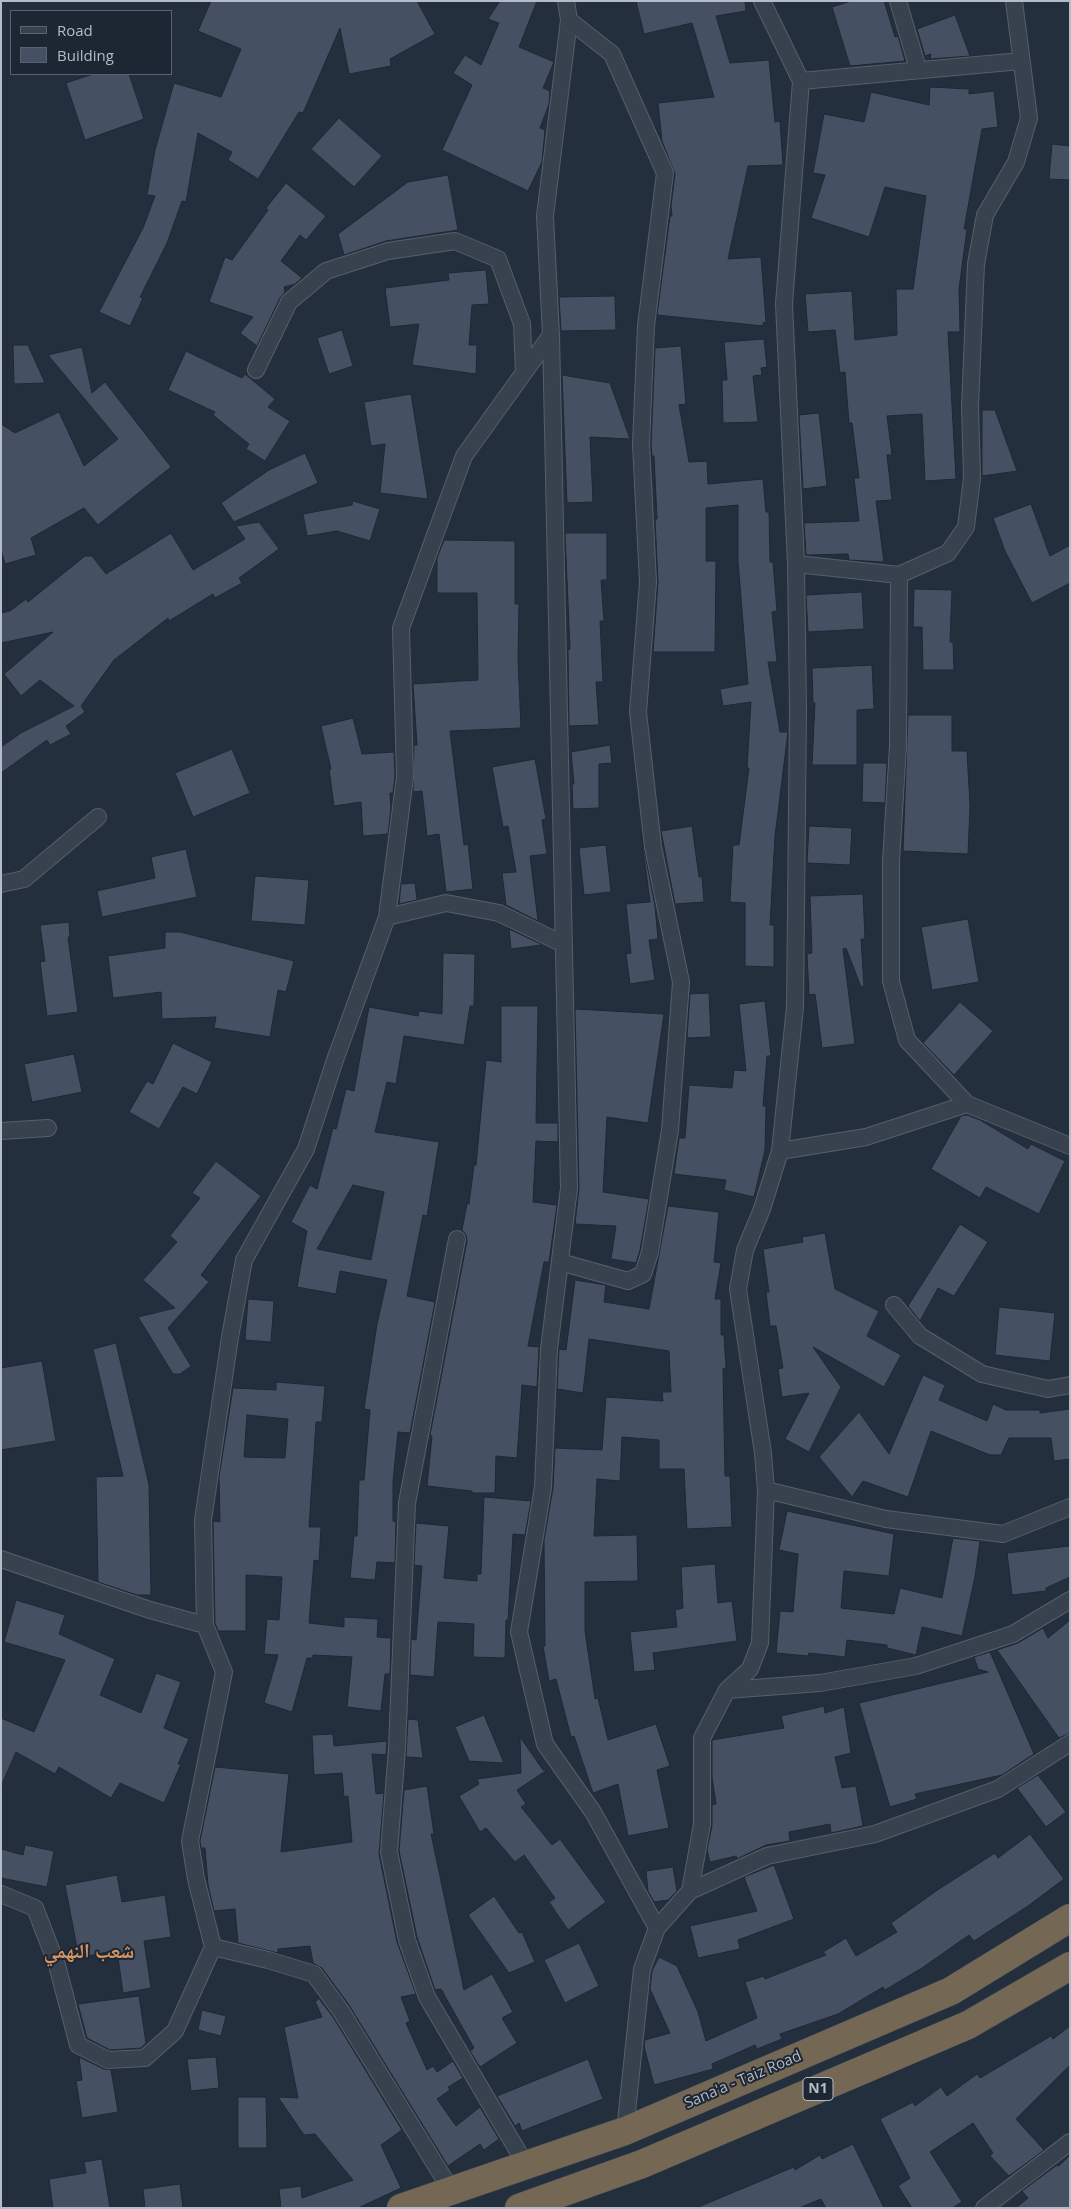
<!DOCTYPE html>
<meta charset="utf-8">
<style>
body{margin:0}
#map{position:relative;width:1071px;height:2209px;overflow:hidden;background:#242f3e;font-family:"Open Sans",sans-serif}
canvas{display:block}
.frame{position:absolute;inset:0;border:2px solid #b4bcc9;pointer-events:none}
.legend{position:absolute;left:10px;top:10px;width:162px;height:65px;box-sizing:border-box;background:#1d2633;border:1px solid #59626f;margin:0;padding:6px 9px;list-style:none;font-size:15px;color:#b4bcc9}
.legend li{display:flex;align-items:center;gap:10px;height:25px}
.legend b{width:25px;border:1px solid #59626f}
</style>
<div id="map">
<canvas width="1071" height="2209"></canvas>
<div class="frame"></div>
<ul class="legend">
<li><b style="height:6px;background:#38414e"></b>Road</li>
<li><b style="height:14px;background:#455162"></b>Building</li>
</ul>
</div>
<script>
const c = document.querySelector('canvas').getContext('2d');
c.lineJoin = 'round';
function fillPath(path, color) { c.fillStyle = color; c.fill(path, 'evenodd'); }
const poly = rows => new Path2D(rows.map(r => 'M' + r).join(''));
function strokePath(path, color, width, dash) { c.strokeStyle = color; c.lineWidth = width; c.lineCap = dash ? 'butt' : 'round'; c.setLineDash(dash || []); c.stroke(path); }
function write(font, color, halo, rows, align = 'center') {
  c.font = font + ' "Open Sans","Noto Naskh Arabic",sans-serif'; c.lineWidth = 4; c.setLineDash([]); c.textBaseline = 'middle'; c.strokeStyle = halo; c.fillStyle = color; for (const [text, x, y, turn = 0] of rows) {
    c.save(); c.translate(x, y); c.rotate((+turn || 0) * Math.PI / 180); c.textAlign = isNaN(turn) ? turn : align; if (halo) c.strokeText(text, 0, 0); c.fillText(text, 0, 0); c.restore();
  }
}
const building = poly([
 [211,1,417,1,435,34,390,59,391,66,349,74,340,28,303,113,299,112,258,179,228,160,232,152,198,133,186,202,182,201,167,243,140,297,143,298,130,326,99,312,143,228,155,196,147,195,155,150,174,83,221,97,241,49,198,31,211,1],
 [500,1,537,1,519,47,554,62,543,88,550,91,549,104,540,128,545,130,542,162,528,191,442,150,472,85,453,73,465,55,481,65,499,23,488,19,500,1],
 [636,1,745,1,746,11,716,16,730,63,769,60,775,122,780,121,783,165,748,166,728,259,761,257,766,322,763,323,763,326,657,315,670,216,672,216,671,206,675,174,662,141,658,103,714,97,692,23,644,34,636,1],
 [851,1,884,1,895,37,898,36,905,61,850,66,832,7,851,1],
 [955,15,970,56,930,59,931,54,925,56,917,29,955,15],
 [93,74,129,74,144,119,85,140,66,83,93,74],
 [930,87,969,89,969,94,994,91,998,127,982,129,964,229,967,229,959,289,960,332,948,332,956,479,925,481,922,414,887,416,892,455,887,455,892,500,876,501,884,562,849,560,848,554,806,555,804,523,859,521,854,478,859,478,852,423,849,423,845,372,840,373,835,330,808,332,805,294,852,291,855,340,897,335,896,289,913,289,926,196,885,187,869,237,811,218,825,175,813,173,824,114,864,122,871,92,929,105,930,87],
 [339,118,382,156,354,187,311,149,339,118],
 [1052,144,1070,146,1070,180,1049,179,1052,144],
 [448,175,458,230,386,241,344,255,338,234,408,182,448,175],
 [286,183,326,216,306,240,300,235,281,261,302,278,295,284,284,287,285,292,280,298,257,346,240,333,253,317,209,302,225,257,232,260,268,210,266,208,286,183],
 [486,270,489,304,472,305,469,345,477,345,476,374,412,365,419,324,390,327,385,288,449,280,448,273,486,270],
 [615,296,616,330,561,331,559,297,615,296],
 [342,330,353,366,329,374,317,338,342,330],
 [764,339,767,367,761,368,762,375,753,376,758,422,723,423,722,380,727,380,724,342,764,339],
 [13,345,28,345,45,383,14,384,13,345],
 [681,346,686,404,679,405,689,462,707,461,708,484,763,479,766,512,769,512,770,562,773,562,777,611,772,612,777,662,768,662,780,732,788,732,775,836,770,925,774,925,774,967,745,966,745,903,730,902,733,845,739,845,749,768,747,768,751,702,723,706,720,689,748,684,738,561,738,505,706,508,706,561,716,561,715,652,653,652,658,582,655,519,657,519,654,456,652,456,651,444,655,348,681,346],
 [82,347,92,393,105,382,171,467,98,525,84,508,31,538,36,555,5,564,1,550,1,424,15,433,59,412,84,466,118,439,48,355,82,347],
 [186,351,242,378,245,374,275,399,268,407,290,421,265,461,246,449,249,444,213,415,215,412,168,390,186,351],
 [562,375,610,383,630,439,590,437,593,502,567,503,562,375],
 [411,394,415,419,428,499,380,493,385,444,371,446,364,402,411,394],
 [982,410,995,410,1017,471,982,476,982,410],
 [819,413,827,486,803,489,799,415,819,413],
 [305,453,318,483,234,522,221,503,269,470,305,453],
 [353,501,380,509,370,541,337,531,307,536,303,514,352,505,353,501],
 [1031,504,1050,556,1070,545,1070,583,1032,603,1005,551,993,518,1031,504],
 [259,522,279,549,239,578,242,583,215,598,213,594,169,621,168,618,114,660,81,706,85,712,66,726,71,734,50,745,47,740,1,773,1,747,21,733,74,706,40,680,21,696,4,674,53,632,1,643,1,613,10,611,26,599,28,602,85,556,92,556,106,574,171,533,193,570,245,539,236,526,259,522],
 [565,533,607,533,607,580,601,580,604,621,600,621,603,682,596,682,599,725,569,726,568,650,570,649,565,533],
 [444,540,515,541,515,604,519,604,518,658,521,728,450,731,464,845,468,844,473,889,446,892,439,834,427,836,422,791,413,792,414,745,417,745,413,684,478,680,477,593,437,593,437,558,444,540],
 [914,589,952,590,950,642,953,642,954,670,923,670,922,627,913,627,914,589],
 [862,592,864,629,808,632,806,595,862,592],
 [872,665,874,709,857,710,857,765,812,765,815,703,813,703,812,668,872,665],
 [908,715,952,715,952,751,967,751,970,806,968,854,903,851,908,715],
 [353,718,362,754,394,752,395,776,393,793,390,793,391,808,388,834,363,836,361,802,334,806,329,769,331,769,321,726,353,718],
 [610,745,612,763,599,764,599,808,573,809,572,784,574,784,571,752,610,745],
 [232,749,250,793,193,817,175,773,232,749],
 [535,759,546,819,542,820,547,854,530,856,538,921,506,905,502,873,516,872,508,826,503,827,492,767,535,759],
 [863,763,887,763,885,803,862,802,863,763],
 [692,826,699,877,702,877,704,902,675,904,661,831,692,826],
 [809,826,852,828,850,865,807,863,809,826],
 [641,833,655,906,658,939,649,940,655,980,630,984,626,954,631,953,626,904,650,902,641,833],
 [606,845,611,892,584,895,579,848,606,845],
 [186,849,197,897,102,917,97,891,155,878,151,857,186,849],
 [255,876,309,880,305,925,251,921,255,876],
 [415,883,417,900,399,904,401,884,415,883],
 [863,894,865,939,861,939,864,986,861,987,846,948,843,949,855,1044,822,1048,815,994,809,995,807,954,812,953,810,896,863,894],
 [968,919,979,982,932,990,921,927,968,919],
 [69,922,70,937,68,937,78,1012,47,1016,40,962,45,961,40,925,69,922],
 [509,929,541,944,541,945,511,949,509,929],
 [165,932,180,932,294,961,286,992,278,990,270,1037,214,1028,216,1017,162,1019,161,992,113,998,108,956,165,948,165,932],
 [443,953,475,954,474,1006,470,1006,464,1045,404,1036,396,1084,387,1082,375,1132,439,1142,427,1216,423,1215,407,1296,435,1302,410,1433,398,1432,393,1481,393,1521,396,1522,395,1563,377,1562,375,1580,350,1578,354,1536,357,1536,359,1480,364,1480,370,1410,364,1409,377,1324,387,1280,340,1271,336,1294,297,1287,307,1231,291,1222,310,1185,317,1189,333,1128,336,1129,346,1089,354,1091,369,1007,418,1016,419,1011,442,1014,443,953],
 [353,1185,384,1192,371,1260,317,1249,353,1185],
 [709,993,711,1037,687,1038,690,994,709,993],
 [765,1001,771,1056,767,1056,763,1106,766,1106,765,1150,754,1197,724,1190,726,1180,674,1174,679,1138,685,1138,689,1085,732,1088,734,1070,746,1071,739,1004,765,1001],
 [960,1002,993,1031,954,1075,923,1043,960,1002],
 [501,1006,538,1006,536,1123,558,1123,558,1142,536,1141,533,1202,557,1205,549,1262,544,1262,528,1346,539,1347,537,1387,522,1385,517,1458,496,1456,495,1493,472,1493,472,1491,427,1486,432,1436,430,1435,467,1241,466,1235,462,1230,467,1204,469,1204,474,1165,476,1165,486,1060,501,1062,501,1006],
 [575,1009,664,1014,648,1123,607,1117,603,1192,649,1199,640,1250,636,1263,611,1259,616,1226,575,1224,579,1188,575,1009],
 [173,1043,212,1062,197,1094,183,1087,159,1129,129,1112,147,1081,153,1084,173,1043],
 [74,1054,82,1092,32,1102,24,1064,74,1054],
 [967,1115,980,1120,1028,1149,1031,1144,1065,1161,1039,1214,986,1187,980,1198,931,1169,961,1116,967,1115],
 [216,1161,261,1196,201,1275,209,1282,168,1328,191,1366,180,1374,173,1374,138,1317,175,1308,143,1280,177,1242,170,1236,200,1198,192,1193,216,1161],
 [668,1206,719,1212,714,1262,721,1263,715,1299,721,1299,721,1335,724,1335,726,1368,723,1369,725,1476,730,1476,732,1527,687,1529,684,1469,659,1469,659,1440,622,1437,620,1481,597,1479,594,1536,637,1535,638,1581,585,1582,585,1631,595,1699,598,1698,608,1740,656,1724,670,1766,657,1770,669,1828,628,1836,618,1784,593,1793,574,1736,571,1737,556,1679,549,1681,543,1646,545,1646,544,1540,553,1488,555,1448,602,1450,606,1397,663,1401,662,1392,671,1392,669,1351,589,1339,583,1393,557,1389,559,1349,566,1350,575,1280,606,1285,604,1302,649,1309,668,1206],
 [960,1224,988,1242,954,1296,938,1288,920,1321,908,1306,960,1224],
 [825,1233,835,1289,879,1311,867,1336,901,1355,884,1387,813,1347,841,1387,809,1452,785,1439,809,1393,782,1397,778,1369,783,1368,776,1326,770,1326,766,1292,769,1292,763,1249,803,1242,802,1237,825,1233],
 [248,1299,274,1301,271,1342,245,1340,248,1299],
 [999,1307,1055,1313,1050,1361,995,1355,999,1307],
 [116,1343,149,1485,151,1595,137,1595,98,1582,96,1477,123,1476,93,1349,116,1343],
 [42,1361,56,1441,1,1450,1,1368,42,1361],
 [923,1375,945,1385,939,1400,987,1421,993,1404,1006,1410,1040,1410,1040,1413,1070,1409,1070,1459,1054,1461,1051,1438,1009,1438,1001,1455,990,1455,931,1431,908,1497,863,1481,852,1497,819,1457,859,1412,889,1454,923,1375],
 [276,1382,325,1386,322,1422,316,1422,309,1527,321,1527,319,1561,314,1560,309,1623,344,1627,344,1617,378,1619,377,1637,391,1638,390,1674,385,1674,381,1711,347,1707,352,1657,313,1655,313,1658,307,1658,292,1712,264,1703,278,1655,264,1654,267,1619,279,1620,282,1577,246,1575,246,1631,218,1631,215,1623,213,1521,220,1522,219,1477,233,1388,276,1390,276,1382],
 [247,1415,288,1419,285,1458,244,1457,247,1415],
 [484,1497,531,1501,525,1535,513,1534,508,1620,506,1620,505,1658,473,1657,474,1624,438,1622,434,1677,410,1675,411,1639,416,1640,422,1566,414,1565,416,1523,449,1526,444,1578,477,1581,477,1574,481,1574,484,1497],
 [787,1511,894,1534,889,1576,844,1571,841,1608,894,1614,900,1588,942,1598,953,1538,980,1541,975,1577,962,1636,922,1627,916,1655,887,1648,887,1645,847,1640,845,1657,809,1653,808,1656,776,1653,780,1611,793,1612,798,1554,779,1550,787,1511],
 [1070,1546,1070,1577,1046,1588,1046,1591,1012,1595,1007,1553,1070,1546],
 [715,1564,718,1603,732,1601,737,1641,653,1653,655,1670,634,1672,630,1632,677,1627,675,1610,683,1608,681,1567,715,1564],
 [16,1600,65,1615,59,1634,115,1659,100,1695,141,1713,156,1673,181,1682,164,1728,189,1739,178,1764,181,1764,164,1803,120,1783,111,1798,59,1767,55,1774,16,1752,1,1786,1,1718,34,1732,65,1660,4,1642,16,1600],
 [1070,1620,1070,1733,1059,1738,997,1650,1018,1643,1043,1628,1048,1638,1070,1620],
 [990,1652,1034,1754,1002,1775,915,1794,917,1799,890,1807,859,1703,988,1672,978,1669,974,1657,990,1652],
 [824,1706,825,1713,844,1707,851,1753,835,1757,842,1788,856,1786,863,1826,831,1833,830,1824,789,1832,790,1841,766,1845,737,1859,736,1856,710,1862,707,1850,712,1826,712,1805,716,1804,712,1777,712,1740,784,1728,781,1716,824,1706],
 [484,1715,504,1763,469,1761,455,1727,484,1715],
 [408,1719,418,1720,423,1758,406,1757,408,1719],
 [333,1734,334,1746,387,1741,386,1755,372,1754,376,1794,384,1793,379,1854,397,1942,416,1994,401,1997,410,2021,406,2023,427,2070,433,2066,437,2072,453,2061,463,2078,448,2087,450,2090,437,2099,456,2126,480,2107,499,2139,484,2150,480,2144,448,2166,349,2005,322,1968,313,1963,310,1946,278,1949,278,1953,238,1943,235,1909,214,1911,208,1885,205,1848,201,1848,200,1841,215,1767,289,1774,281,1852,352,1842,348,1796,344,1797,342,1773,314,1775,312,1735,333,1734],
 [520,1737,543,1770,547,1770,517,1790,526,1804,521,1807,552,1845,560,1839,606,1902,568,1930,549,1902,555,1898,524,1855,515,1862,486,1828,480,1832,459,1796,479,1784,477,1779,521,1773,520,1737],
 [1038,1775,1066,1812,1046,1827,1017,1788,1038,1775],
 [427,1786,434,1834,431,1834,464,1990,492,1974,513,2012,502,2018,517,2043,480,2067,470,2051,474,2048,441,1989,435,1990,417,1937,399,1851,404,1790,427,1786],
 [1030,1834,1064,1879,1028,1906,974,1941,969,1935,922,1968,885,1990,883,1987,838,2014,780,2034,782,2039,757,2049,755,2045,712,2064,713,2069,654,2085,644,2046,645,2040,670,2033,650,1989,652,1971,659,1957,677,1966,698,2012,706,2041,757,2018,745,1982,764,1976,765,1979,826,1955,823,1952,846,1938,856,1956,897,1932,891,1923,939,1889,995,1853,998,1858,1030,1834],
 [25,1845,54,1851,47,1887,1,1878,1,1849,23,1855,25,1845],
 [774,1865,794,1919,738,1940,740,1949,698,1958,690,1926,757,1911,744,1877,774,1865],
 [673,1867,677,1891,668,1900,654,1902,648,1891,646,1871,673,1867],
 [117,1875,122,1902,165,1895,171,1937,144,1941,151,1988,123,1993,117,1950,79,1958,65,1885,117,1875],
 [494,1896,519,1933,522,1932,535,1962,509,1973,468,1915,494,1896],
 [579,1943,599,1986,565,2003,544,1960,579,1943],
 [139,1996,146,2043,141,2048,110,2050,87,2038,78,2004,139,1996],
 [317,1996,333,2017,402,2130,381,2145,401,2188,358,2208,281,2208,279,2189,301,2186,302,2198,353,2180,315,2134,304,2135,278,2097,298,2098,284,2027,322,2017,315,2001,318,2000,317,1996],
 [202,2010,226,2016,221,2036,198,2030,202,2010],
 [1070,2026,1070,2065,1016,2119,1044,2150,1009,2176,990,2156,993,2153,973,2123,930,2152,962,2202,952,2208,912,2208,898,2186,910,2178,880,2119,913,2102,915,2106,941,2087,947,2096,977,2074,980,2078,1051,2036,1053,2039,1070,2026],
 [79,2057,104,2069,116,2070,111,2070,118,2112,82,2118,76,2081,82,2080,79,2057],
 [216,2057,219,2088,191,2091,187,2059,216,2057],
 [588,2059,603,2099,522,2131,519,2123,515,2126,497,2096,588,2059],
 [238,2097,266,2097,267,2148,238,2148,238,2097],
 [853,2144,884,2208,826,2208,821,2199,799,2208,696,2208,794,2167,795,2170,820,2155,822,2159,853,2144],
 [1070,2155,1070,2208,1016,2208,1028,2198,1022,2191,1057,2165,1059,2166,1070,2155],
 [102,2159,110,2208,53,2208,49,2179,86,2173,84,2162,102,2159],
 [180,2184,183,2208,145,2208,143,2189,180,2184]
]);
fillPath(building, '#455162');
strokePath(building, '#1f2835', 1);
const street = poly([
 [898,1,918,69],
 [801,81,1021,61],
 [551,335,569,1188,549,1349,543,1487,519,1632,545,1744,593,1812,657,1928],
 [256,370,289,302,326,271,388,251,455,241,498,259,522,324,524,372],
 [796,564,899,575,948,553,966,527,972,478,970,406,976,264,985,215,1016,162,1029,118,1014,1],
 [899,575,898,746,891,861,891,981,907,1040,967,1104,1070,1146],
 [1,884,24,879,98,817],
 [387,917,446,903,499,913,563,944],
 [1,1131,48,1128],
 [780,1151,866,1137,967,1104],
 [457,1239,407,1503,397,1748,389,1852,407,1940,427,1997,526,2165],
 [560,1262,628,1281,643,1274,650,1252,670,1130,681,982,653,847,638,712,648,582,641,444,646,326,665,173,612,54,569,20],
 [894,1305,920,1336,982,1374,1048,1389,1070,1385],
 [766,1490,886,1519,1003,1534,1070,1507],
 [1,1559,150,1610,205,1625],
 [727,1690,820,1683,916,1666,1013,1634,1070,1600],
 [690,1891,767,1856,875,1834,998,1789,1070,1743],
 [1,1894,35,1908,57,1965,78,2045,108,2060,145,2058,175,2031,213,1947,196,1879,190,1841,224,1672,205,1625,203,1520,230,1337,244,1260,306,1149,335,1060,387,917,405,777,401,628,464,456,551,335,545,216,569,20,566,1],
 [213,1947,268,1960,314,1974,341,2011,451,2190],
 [625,2131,642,1969,657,1928,690,1891,702,1824,702,1738,727,1690,750,1669,760,1643,766,1490,763,1453,738,1289,745,1250,762,1209,780,1151,795,1007,798,710,796,564,784,304,801,81,762,1],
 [984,2208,1070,2142]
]);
const highway = poly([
 [401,2208,625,2131,951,1991,1070,1918],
 [519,2208,642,2164,968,2025,1070,1966]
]);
strokePath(street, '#565f6c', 18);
strokePath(highway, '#434c59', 29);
strokePath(street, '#38414e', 16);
strokePath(highway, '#746855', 28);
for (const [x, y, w] of [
 [818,2089,30]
]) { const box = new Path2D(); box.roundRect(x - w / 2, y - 11.5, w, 23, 4); c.fillStyle = '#1d2633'; c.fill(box); strokePath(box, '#b4bcc9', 1); }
write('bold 14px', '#b4bcc9', null, [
 ["N1",818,2089]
]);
write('15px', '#b4bcc9', '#1d2633', [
 ["Sana'a - Taiz Road",743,2080,-23]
]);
write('bold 20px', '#d59563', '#1d2633', [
 ["شعب النهمي",89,1952]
]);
</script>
